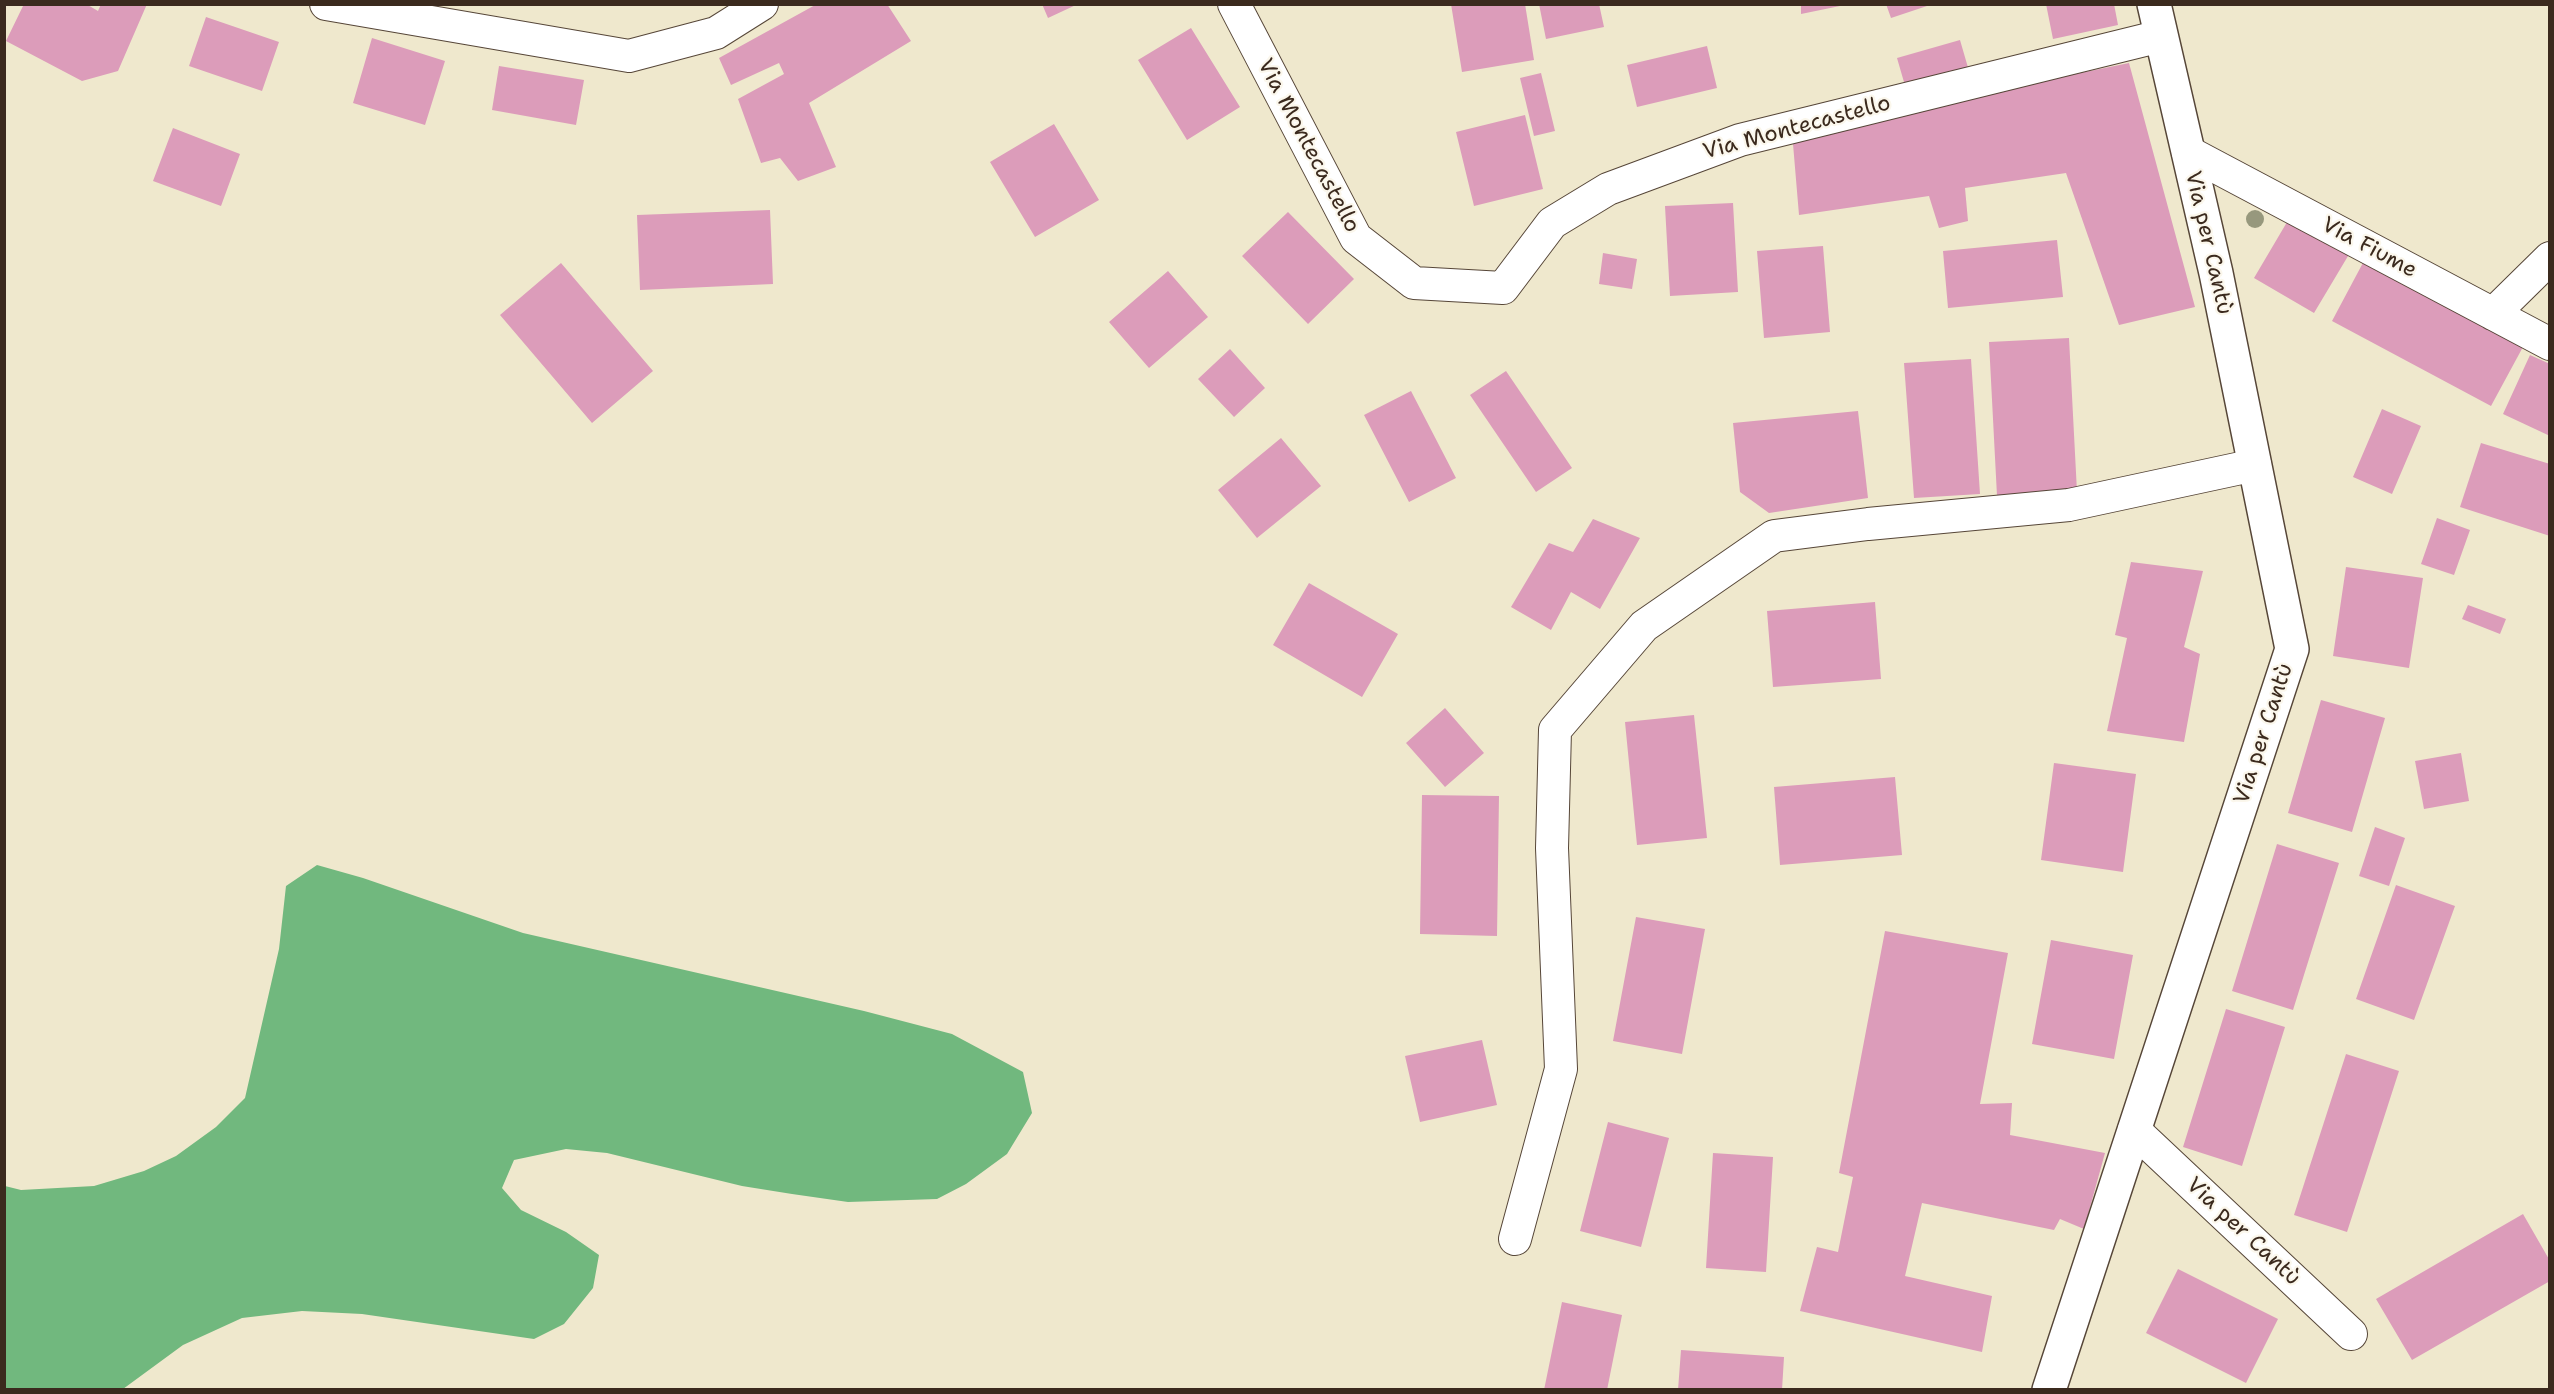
<!DOCTYPE html>
<meta charset="utf-8">
<style>
body{margin:0}
#map{position:relative;width:2554px;height:1394px;overflow:hidden;background:#efe8cd;font-family:"Shantell Sans",sans-serif}
canvas{display:block}
.frame{position:absolute;inset:0;border:6px solid #3b2a1e;pointer-events:none}
</style>
<div id="map">
<canvas width="2554" height="1394"></canvas>
<div class="frame"></div>
</div>
<script>
const c = document.querySelector('canvas').getContext('2d');
c.lineJoin = 'round';
function fillPath(path, color) { c.fillStyle = color; c.fill(path, 'evenodd'); }
const poly = rows => new Path2D(rows.map(r => 'M' + r).join(''));
function strokePath(path, color, width, dash) { c.strokeStyle = color; c.lineWidth = width; c.lineCap = dash ? 'butt' : 'round'; c.setLineDash(dash || []); c.stroke(path); }
function write(font, color, halo, rows, align = 'center') {
  c.font = font + ' "Shantell Sans",sans-serif'; c.lineWidth = 4.5; c.setLineDash([]); c.textBaseline = 'middle'; c.strokeStyle = halo; c.fillStyle = color; for (const [text, x, y, turn = 0] of rows) {
    c.save(); c.translate(x, y); c.rotate((+turn || 0) * Math.PI / 180); c.textAlign = isNaN(turn) ? turn : align; if (halo) c.strokeText(text, 0, 0); c.fillText(text, 0, 0); c.restore();
  }
}
fillPath(poly([
 [317,865,363,878,523,933,864,1011,952,1034,1023,1072,1032,1113,1007,1154,966,1184,937,1199,848,1202,792,1194,742,1186,607,1153,566,1149,514,1160,502,1188,521,1210,566,1232,599,1255,593,1288,564,1324,534,1339,362,1314,302,1311,242,1318,183,1345,123,1389,5,1389,5,1186,21,1190,94,1186,144,1171,176,1156,216,1127,245,1098,279,949,286,886]
]), '#71b87e');
fillPath(poly([
 [24,4,86,4,98,11,101,4,147,4,118,71,82,81,6,41],
 [817,4,887,4,911,41,809,103,836,167,798,181,780,158,761,163,738,99,784,74,779,63,731,85,719,58],
 [1042,4,1078,4,1048,18],
 [1451,4,1525,4,1534,60,1462,72],
 [1539,4,1599,4,1604,27,1546,39],
 [1801,4,1839,4,1840,6,1801,14],
 [1886,4,1930,4,1930,5,1891,18],
 [2046,4,2114,4,2118,25,2053,39],
 [206,17,279,42,262,91,189,66],
 [1191,28,1240,107,1187,140,1138,60],
 [372,38,445,61,425,125,353,103],
 [1960,40,1969,71,1906,89,1897,58],
 [1707,46,1717,88,1637,107,1627,65],
 [2129,63,2195,307,2119,325,2066,173,1965,188,1968,221,1939,228,1929,196,1799,215,1792,132],
 [499,66,584,80,576,125,492,110],
 [1541,73,1555,131,1534,136,1520,78],
 [1525,115,1543,189,1474,206,1456,132],
 [1054,124,1099,200,1035,237,990,162],
 [173,128,240,154,221,206,153,181],
 [1733,203,1738,292,1670,296,1665,206],
 [770,210,773,284,640,290,637,215],
 [1288,212,1354,279,1308,324,1242,256],
 [2290,217,2351,251,2314,313,2254,278],
 [2057,240,2063,297,1948,308,1943,251],
 [1823,246,1830,332,1764,338,1757,251],
 [1603,253,1637,259,1632,289,1599,284],
 [2365,259,2524,345,2491,406,2332,321],
 [561,263,653,371,592,423,500,315],
 [1168,271,1208,317,1149,368,1109,322],
 [2069,338,2077,492,1997,496,1989,342],
 [1230,349,1265,388,1234,417,1198,379],
 [2530,355,2550,364,2550,436,2503,414],
 [1971,359,1980,494,1914,498,1904,363],
 [1506,371,1572,468,1536,492,1470,395],
 [1411,391,1456,478,1409,502,1364,415],
 [2382,409,2421,426,2392,494,2353,477],
 [1858,411,1868,498,1769,513,1740,492,1733,423],
 [1281,438,1321,486,1257,538,1218,490],
 [2481,443,2550,464,2550,536,2460,507],
 [2437,518,2470,530,2454,575,2421,564],
 [1593,519,1640,538,1600,609,1571,592,1551,630,1511,607,1549,543,1573,552],
 [2131,562,2203,571,2184,647,2200,654,2184,742,2107,731,2127,638,2115,635],
 [2346,567,2423,578,2409,668,2333,656],
 [1309,583,1398,634,1362,697,1273,645],
 [1875,602,1881,679,1773,687,1767,611],
 [2468,605,2506,619,2500,634,2462,619],
 [2321,700,2385,718,2352,832,2288,813],
 [1445,708,1484,753,1445,787,1406,743],
 [1694,715,1707,838,1637,845,1625,722],
 [2461,753,2469,801,2424,809,2415,761],
 [2054,763,2136,774,2123,872,2041,860],
 [1895,777,1902,855,1780,865,1774,787],
 [1422,795,1499,796,1497,936,1420,934],
 [2375,827,2405,838,2389,886,2359,876],
 [2277,844,2339,863,2293,1010,2232,991],
 [2396,885,2455,906,2414,1020,2356,999],
 [1636,917,1705,929,1682,1054,1613,1041],
 [1885,931,2008,953,1980,1104,2012,1103,2010,1135,2105,1153,2084,1229,2060,1219,2054,1230,1922,1203,1905,1276,1992,1296,1982,1352,1800,1311,1817,1247,1838,1252,1853,1177,1839,1173],
 [2051,940,2133,955,2114,1059,2032,1044],
 [2226,1009,2285,1027,2242,1166,2183,1147],
 [1482,1040,1497,1105,1420,1122,1405,1056],
 [2346,1054,2399,1071,2347,1232,2294,1215],
 [1608,1122,1669,1138,1641,1247,1580,1231],
 [1713,1153,1773,1157,1766,1272,1706,1268],
 [2523,1214,2550,1261,2550,1281,2412,1360,2376,1299],
 [2178,1269,2278,1319,2246,1383,2146,1333],
 [1562,1302,1622,1315,1607,1390,1544,1390],
 [1681,1350,1784,1357,1782,1390,1678,1390]
]), '#dc9cba');
const street = poly([
 [326,4,629,56,716,33,762,4],
 [1234,4,1356,238,1414,283,1503,288,1552,223,1608,189,1740,140,2161,36],
 [2188,152,2550,344],
 [2493,314,2550,258],
 [2134,1130,2351,1334],
 [1515,1239,1561,1069,1552,848,1555,730,1644,626,1774,536,1868,524,2069,505,2255,465]
]);
const secondary = poly([
 [2049,1390,2292,649,2216,273,2154,4]
]);
strokePath(street, '#564638', 34);
strokePath(secondary, '#564638', 36);
strokePath(street, '#fff', 32);
strokePath(secondary, '#fff', 33);
c.fillStyle = '#97987d';
for (const [x, y] of [
 [2255,219]
]) { c.beginPath(); c.arc(x, y, 9, 0, 2 * Math.PI); c.fill(); }
write('22px', '#3b2a1e', '#fbf7ec', [
 ["Via Montecastello",1797,128,-15],
 ["Via Montecastello",1308,146,62],
 ["Via per Cantù",2208,243,77],
 ["Via Fiume",2369,248,28],
 ["Via per Cantù",2264,734,-72],
 ["Via per Cantù",2243,1232,43]
]);
</script>
